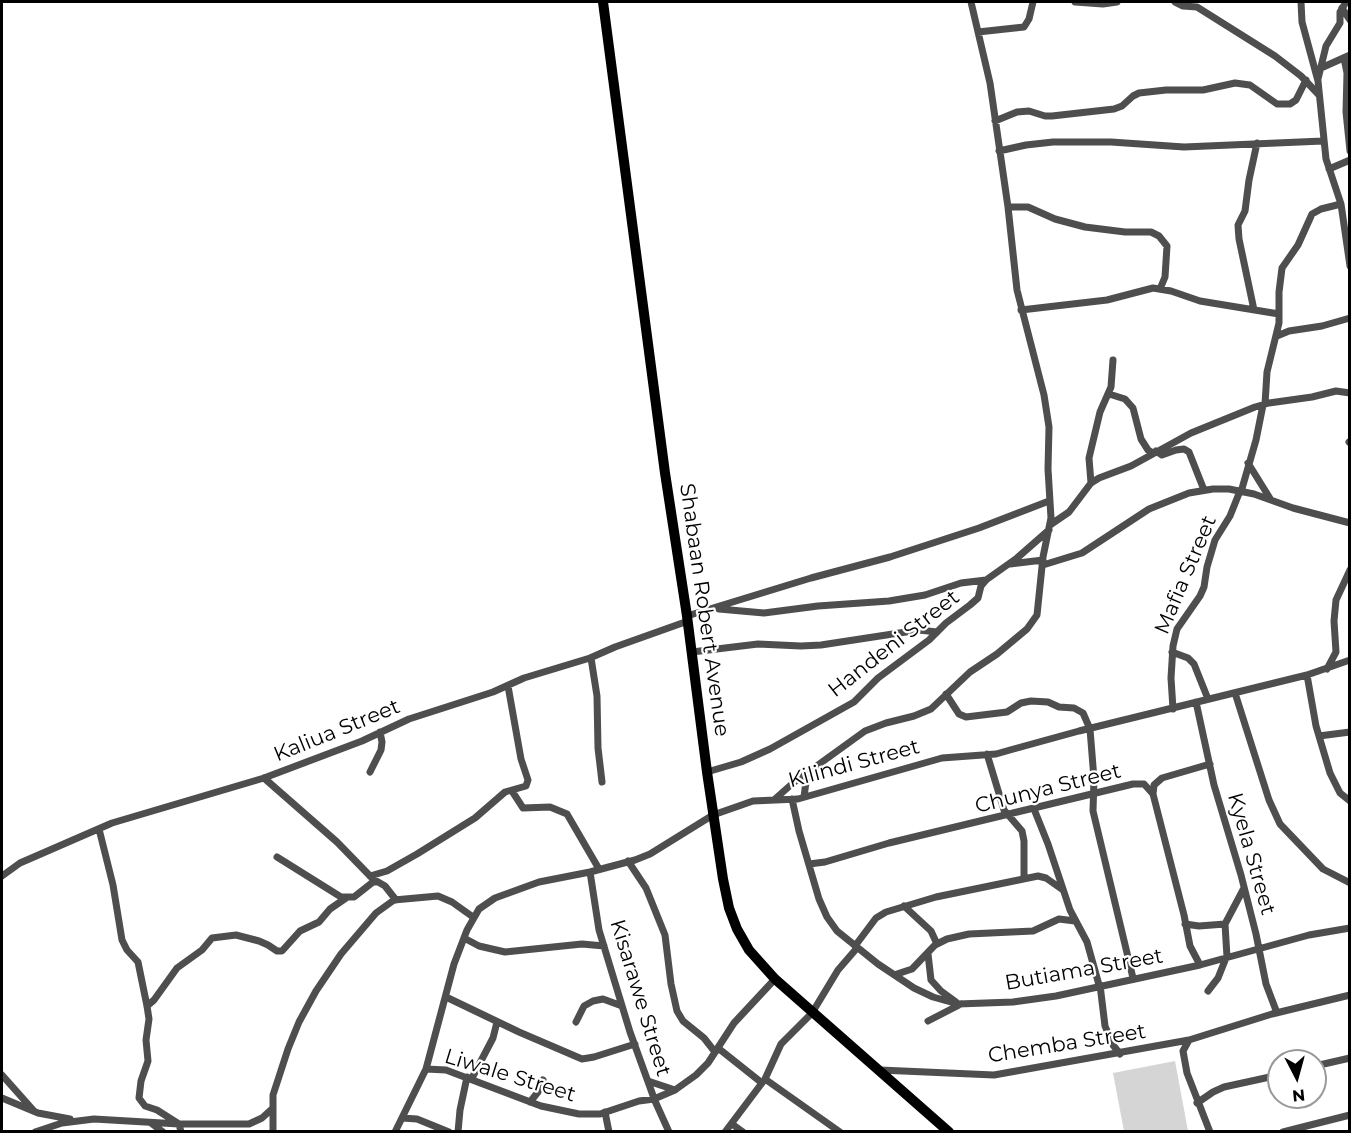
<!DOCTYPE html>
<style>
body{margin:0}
#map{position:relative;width:1351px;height:1133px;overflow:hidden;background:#fff;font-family:Montserrat,sans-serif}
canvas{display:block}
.frame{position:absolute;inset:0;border:3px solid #000;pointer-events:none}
.north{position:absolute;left:1267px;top:1049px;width:60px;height:60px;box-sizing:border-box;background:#fff;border:2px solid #999;border-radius:50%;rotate:174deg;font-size:16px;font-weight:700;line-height:24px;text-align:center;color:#000}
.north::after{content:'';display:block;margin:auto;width:21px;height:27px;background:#000;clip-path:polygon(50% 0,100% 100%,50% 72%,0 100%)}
</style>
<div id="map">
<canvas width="1351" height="1133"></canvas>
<div class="frame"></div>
<div class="north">N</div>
</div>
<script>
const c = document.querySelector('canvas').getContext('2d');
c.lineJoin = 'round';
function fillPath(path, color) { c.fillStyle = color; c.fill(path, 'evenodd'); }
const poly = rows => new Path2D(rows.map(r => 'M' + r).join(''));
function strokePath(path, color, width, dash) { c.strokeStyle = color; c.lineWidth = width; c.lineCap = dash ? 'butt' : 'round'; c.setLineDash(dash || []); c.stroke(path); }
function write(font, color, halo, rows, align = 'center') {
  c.font = font + ' Montserrat,sans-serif'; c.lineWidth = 4.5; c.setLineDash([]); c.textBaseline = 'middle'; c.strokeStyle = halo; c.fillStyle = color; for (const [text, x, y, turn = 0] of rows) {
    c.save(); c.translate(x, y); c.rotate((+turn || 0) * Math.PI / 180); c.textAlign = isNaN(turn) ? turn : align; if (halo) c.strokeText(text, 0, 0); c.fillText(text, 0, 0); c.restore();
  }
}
fillPath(poly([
 [1175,1061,1188,1131,1124,1131,1113,1073]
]), '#d5d5d5');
strokePath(poly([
 [1075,2,1103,4,1117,2],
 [1175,2,1183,6,1197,7,1275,56,1301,76,1319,95],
 [1301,2,1302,22,1318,81,1326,159,1341,204,1350,266],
 [1342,8,1350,20],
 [978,32,1024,27,1029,19,1033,2],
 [1344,58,1347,73,1346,112,1350,151],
 [1321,68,1350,55],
 [1318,79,1326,46,1340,23,1340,12,1346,2],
 [995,121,1017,112,1029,111,1045,116,1052,116,1114,109,1122,106,1133,96,1139,93,1166,90,1203,90,1235,83,1250,85,1277,104,1290,104,1296,100,1306,80],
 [999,151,1026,145,1053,142,1111,142,1184,147,1323,141],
 [1329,169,1350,160],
 [1008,207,1028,207,1055,219,1085,227,1125,232,1151,232,1159,236,1167,246,1165,277,1160,289],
 [1021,310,1107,300,1153,288,1171,291,1200,301,1279,314],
 [1254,310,1239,239,1238,225,1245,211,1249,180,1257,143],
 [1277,336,1289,331,1322,326,1350,318],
 [1109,394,1125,399,1133,408,1141,439,1148,450,1153,453],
 [1265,404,1267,372,1279,323,1279,292,1282,268,1298,245,1312,214,1321,209,1341,204],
 [1349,442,1350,443],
 [1156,451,1162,455,1176,450,1184,449,1189,452,1204,490],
 [1248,463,1271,500],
 [1091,483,1089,458,1100,412,1111,387,1113,360],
 [1241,492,1256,440,1263,405],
 [1050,525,1069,512,1091,483,1099,478,1131,466,1191,433,1255,407,1269,403,1312,397,1336,391,1350,393],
 [1010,564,1043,560],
 [1043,565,1082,553,1149,509,1189,493,1213,489,1229,489,1254,494,1293,508,1350,523],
 [719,609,764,613,818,606,889,601,925,595,961,583,986,580],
 [687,616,811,578,890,557,979,528,1049,501],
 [692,652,758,644,801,646,821,645,919,630,937,632],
 [1172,652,1188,658,1194,664,1208,699],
 [591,658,597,696,598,748,602,782],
 [1327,669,1336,652,1334,621,1336,600,1350,570],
 [1307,675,1316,726,1330,773,1340,793,1350,801],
 [1235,693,1269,800,1280,824,1323,869,1350,883],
 [946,694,959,714,966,717,1007,712,1021,703,1031,701,1048,702,1059,707,1074,708,1083,713,1090,729,1094,779,1093,811,1133,978],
 [1196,702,1214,785,1241,875,1256,934,1266,984,1277,1013],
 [1173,709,1171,678,1173,646,1177,629,1200,596,1204,587,1207,567,1215,540,1230,516,1240,491],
 [1319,736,1350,732],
 [987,754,1004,810,1022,831,1024,841,1024,878],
 [370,772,381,750,382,742,380,732],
 [707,772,741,762,770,749,854,702,878,678,929,640,946,623,970,605,978,598,981,586,986,580,1017,558,1049,530],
 [264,778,337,842,373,879,385,886,396,900],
 [512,791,523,808,550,807,567,814,599,869],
 [1153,794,1154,785,1162,778,1210,764],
 [804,797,807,774],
 [775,799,793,783,865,731,886,723,914,716,931,709,970,672,997,654,1027,629,1037,615,1043,557,1051,518,1048,469,1049,427,1044,395,1017,290,1008,207,990,83,971,2],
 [792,799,799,831,819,899,827,917,837,931,878,964,914,988,933,997,958,1004,1013,1002,1056,996,1200,965,1309,935,1350,928],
 [1034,809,1048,844,1070,910,1087,942,1099,985],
 [99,829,113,885,122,940,127,950,138,962,147,1006,149,1019,146,1040,148,1061,141,1081,139,1098,145,1106,157,1110,179,1124],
 [277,857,341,897,354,897,373,882,377,882],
 [628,861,646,888,665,935,671,984,677,1011,683,1021,704,1038,715,1052],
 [809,864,825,862,889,843,1133,784,1144,784,1153,794,1184,915,1190,946,1200,965],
 [590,872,599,930,630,1032,655,1101,669,1132],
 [2,876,20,863,112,823,264,778,362,741,409,719,493,692,524,678,590,658,615,647,688,621],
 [370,876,387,871,417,854,475,818,505,792,526,786,528,780,521,759,508,686],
 [904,906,931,931,937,944],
 [1185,924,1199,926,1225,924],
 [464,938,479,946,505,952,582,944,604,946],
 [855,946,876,918,886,912,936,897,1038,876,1046,878,1063,890],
 [928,954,931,980,941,991,956,1002],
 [1227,957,1225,924,1244,888],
 [894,975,912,969,935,945,947,939,969,934,1033,931,1059,919,1075,921],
 [1100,985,1105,1026,1113,1045,1120,1054],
 [1208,991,1218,978,1226,958],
 [446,997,519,1032,582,1059,594,1057,635,1044],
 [147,1006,154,1000,177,968,202,950,212,938,236,935,259,941,268,945,277,951,282,951,300,931,319,922,330,909,346,898],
 [928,1021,961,1004],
 [576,1022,584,1006,593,1001,603,999,622,1006],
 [718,1048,762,1083],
 [1315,1066,1350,1058],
 [426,1069,446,1070,541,1106,579,1114,600,1114,639,1101,654,1099,675,1090],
 [880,1070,994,1075,1189,1040],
 [2,1075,34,1111],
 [472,1078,493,1038,497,1022],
 [765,1079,840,1132],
 [648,1081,675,1090,696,1075,708,1063,734,1023,775,979],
 [2,1098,38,1113,70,1119],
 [530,1102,538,1092,543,1080],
 [1197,1103,1213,1092,1224,1087,1279,1075],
 [605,1112,609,1132],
 [402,1118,417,1119,449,1132],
 [151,1123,163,1132],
 [180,1124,249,1124,262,1118,273,1108],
 [732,1124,743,1132],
 [35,1132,62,1123,94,1119,179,1124,181,1132],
 [273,1132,273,1095,288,1049,299,1022,316,991,341,954,376,913,394,900,438,896,452,902,473,917],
 [395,1132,426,1069,454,964,467,930,479,909,495,898,539,882,590,872,635,860,650,854,713,815,753,801,798,799,942,758,996,754,1010,750,1079,731,1307,675,1350,660],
 [458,1132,460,1110,467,1077],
 [725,1132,765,1079,781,1044,812,1013,838,970,857,948],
 [1210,1132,1187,1073,1183,1051,1189,1040,1272,1014,1350,995],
 [1283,1132,1350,1115]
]), '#4e4e4e', 7);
strokePath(poly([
 [603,2,665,473,687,616,707,772,723,879,729,908,737,929,749,950,775,979,949,1132]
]), '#000', 10);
write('21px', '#000', '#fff', [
 ["Mafia Street",1186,575,-67],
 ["Shabaan Robert Avenue",704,610,82],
 ["Handeni Street",894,644,-38],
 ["Kaliua Street",337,731,-22],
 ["Kilindi Street",854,764,-15],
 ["Chunya Street",1048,789,-14],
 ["Kyela Street",1251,854,74],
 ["Butiama Street",1084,970,-10],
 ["Kisarawe Street",640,998,73],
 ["Chemba Street",1067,1044,-9],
 ["Liwale Street",510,1076,17]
]);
</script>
